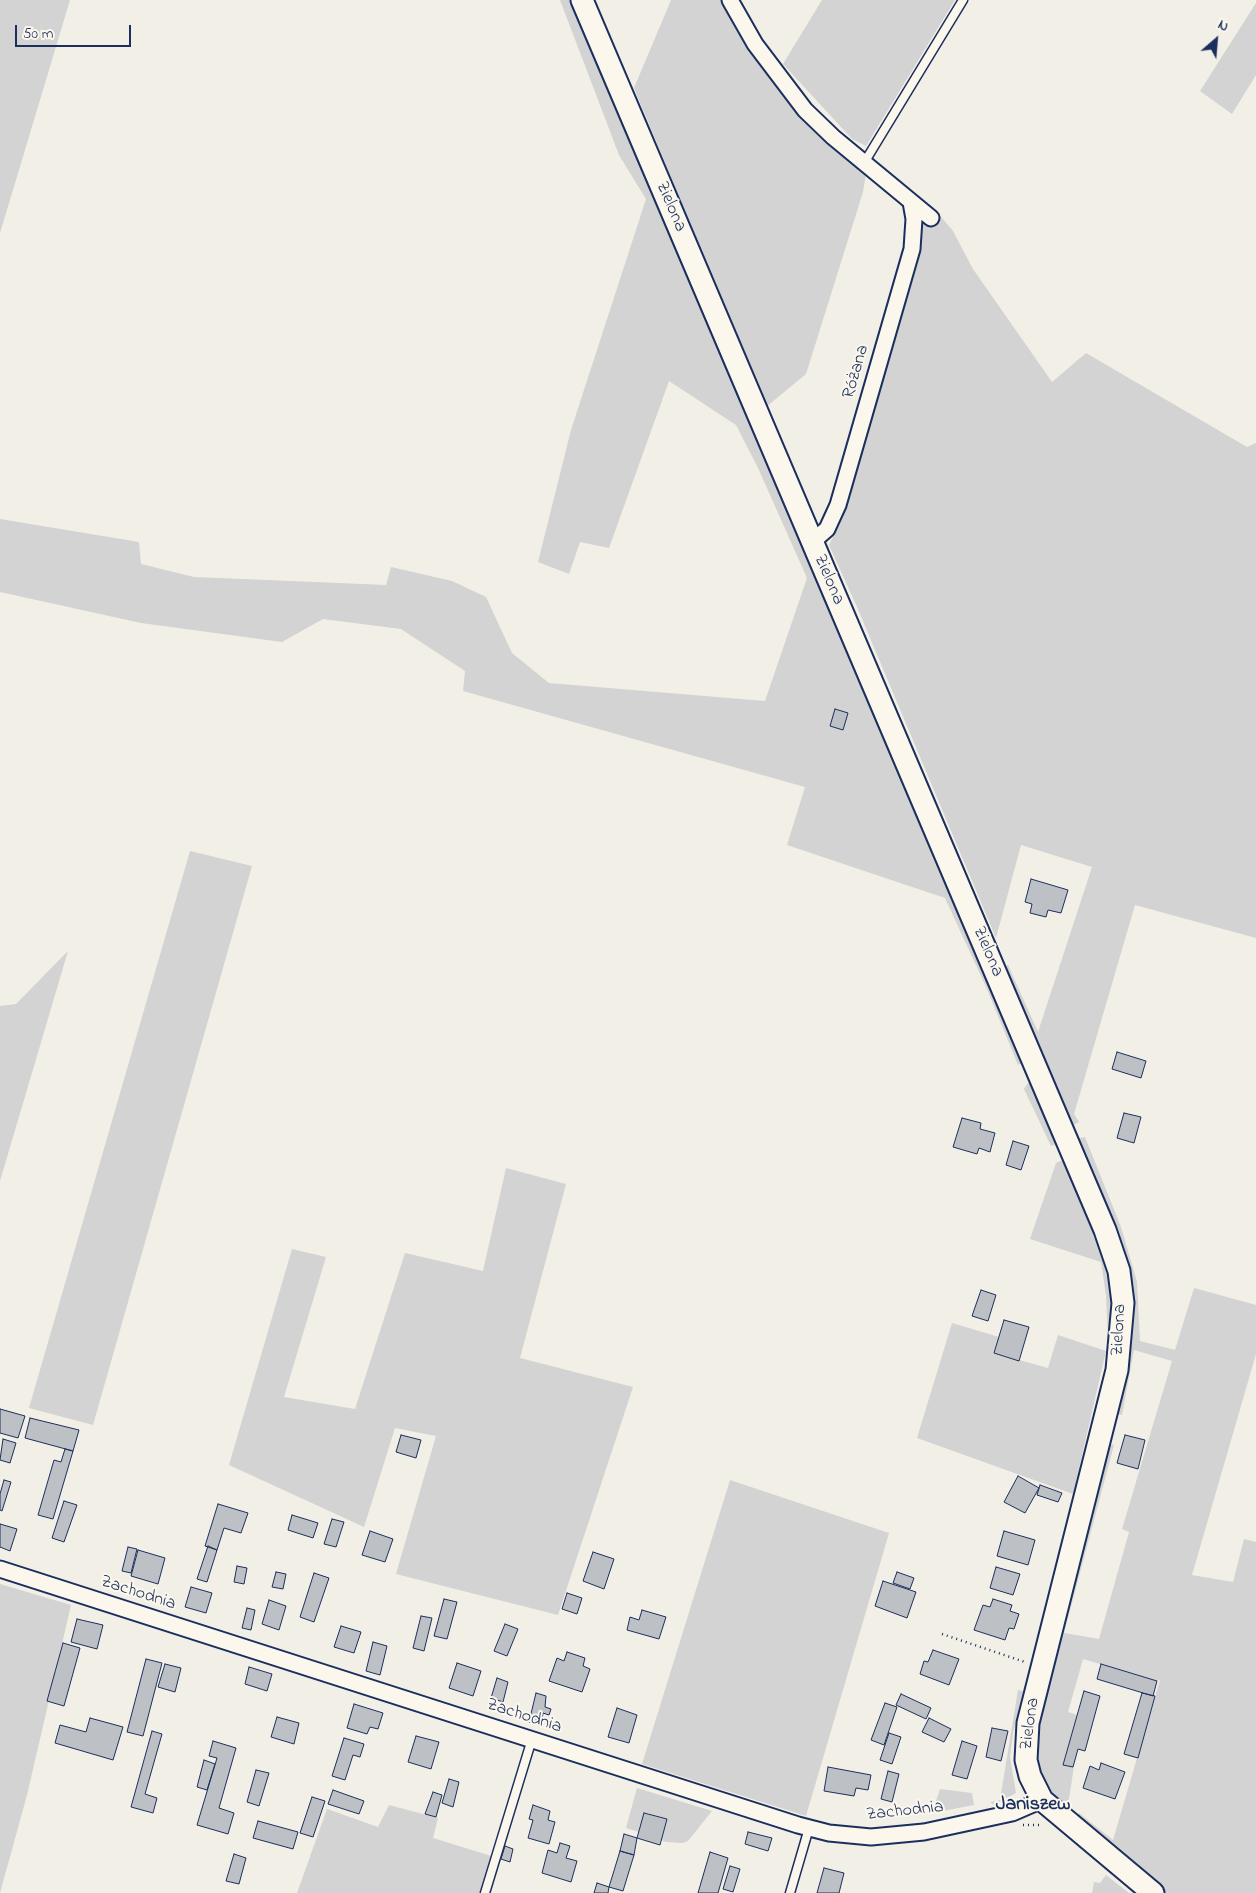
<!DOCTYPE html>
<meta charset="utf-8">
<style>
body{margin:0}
#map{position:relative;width:1256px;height:1893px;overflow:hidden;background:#f2efe6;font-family:"Indie Flower",sans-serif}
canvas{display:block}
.north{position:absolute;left:1191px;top:15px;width:50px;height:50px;-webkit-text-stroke:4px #fbf7ec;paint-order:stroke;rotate:27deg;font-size:14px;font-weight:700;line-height:20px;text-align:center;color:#1b2f5e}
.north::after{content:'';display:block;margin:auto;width:18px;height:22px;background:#1b2f5e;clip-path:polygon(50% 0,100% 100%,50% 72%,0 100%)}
.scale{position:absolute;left:15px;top:25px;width:116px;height:22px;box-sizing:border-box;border:2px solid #1b2f5e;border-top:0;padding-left:6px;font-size:15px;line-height:18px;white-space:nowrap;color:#1b2f5e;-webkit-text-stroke:4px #fbf7ec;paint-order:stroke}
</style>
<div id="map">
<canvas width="1256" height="1893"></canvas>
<div class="north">N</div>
<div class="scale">50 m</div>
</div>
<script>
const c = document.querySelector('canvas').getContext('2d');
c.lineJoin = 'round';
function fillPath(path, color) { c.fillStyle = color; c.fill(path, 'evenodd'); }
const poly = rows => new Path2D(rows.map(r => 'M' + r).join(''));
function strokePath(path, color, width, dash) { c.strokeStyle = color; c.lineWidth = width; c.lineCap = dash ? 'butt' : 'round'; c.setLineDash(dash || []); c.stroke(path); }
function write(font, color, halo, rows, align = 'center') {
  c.font = font + ' "Indie Flower",sans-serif'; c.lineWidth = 4; c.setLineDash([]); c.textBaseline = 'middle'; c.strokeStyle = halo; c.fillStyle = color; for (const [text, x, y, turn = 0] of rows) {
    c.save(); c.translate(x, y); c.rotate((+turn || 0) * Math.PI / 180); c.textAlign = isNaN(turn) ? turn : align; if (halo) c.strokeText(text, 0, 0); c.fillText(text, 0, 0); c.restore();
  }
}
fillPath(poly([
 [0,0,70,0,0,233],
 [560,0,574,0,1026,1061,1018,1065,987,989,945,898,787,845,805,787,463,691,465,671,401,629,323,619,282,642,141,623,0,592,0,519,139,542,141,564,194,577,386,585,391,567,452,581,486,597,512,653,549,683,765,701,807,578,758,468,736,425,669,381,609,548,580,542,569,574,538,562,571,430,646,199,619,155],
 [671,0,720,0,775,81,818,134,866,174,863,192,806,374,766,407,634,88],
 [822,0,955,0,866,146,852,139,783,64],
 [1256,3,1256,75,1232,114,1200,91],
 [912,194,937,212,953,231,973,269,1052,382,1086,353,1247,447,1256,443,1256,938,1135,905,1074,1114,1079,1122,1070,1127,1002,969,1008,965,1038,1032,1092,867,1021,845,996,938,857,607,829,545,843,517,919,259,920,226],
 [190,851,252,866,93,1425,29,1408],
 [68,951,0,1181,0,1006,16,1004],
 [1032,1077,1059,1143,1051,1146,1024,1089],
 [1085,1137,1121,1227,1137,1282,1140,1341,1175,1350,1194,1288,1256,1305,1256,1354,1192,1575,1233,1582,1244,1539,1256,1542,1256,1893,1164,1893,1075,1821,1079,1813,1113,1840,1160,1680,1157,1681,1083,1659,1068,1712,1077,1715,1063,1764,1074,1766,1069,1799,1062,1806,1045,1790,1032,1748,1108,1444,1114,1445,1064,1633,1099,1639,1129,1532,1122,1529,1172,1361,1134,1350,1122,1415,1116,1414,1129,1351,1130,1306,1075,1139],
 [1065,1159,1101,1244,1112,1288,1116,1335,1108,1338,1106,1296,1101,1262,1030,1239,1056,1163],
 [506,1168,566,1184,520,1358,633,1387,558,1615,396,1574,436,1436,395,1428,364,1527,229,1465,292,1249,326,1257,284,1397,355,1409,405,1253,483,1271],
 [952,1323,999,1337,994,1353,1048,1368,1058,1335,1106,1351,1073,1494,917,1438],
 [730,1480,889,1533,806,1816,642,1764],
 [0,1584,71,1605,27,1795,0,1893],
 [1018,1690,1023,1691,1013,1733,1010,1757,1016,1793,994,1805,990,1802,1000,1800],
 [637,1788,712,1811,688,1841,683,1843,666,1842,661,1840,667,1819,645,1813,639,1832,626,1828],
 [940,1789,972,1793,974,1805,932,1813],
 [389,1805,438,1818,433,1838,501,1859,491,1893,297,1893,327,1809,378,1827],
 [1106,1875,1129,1893,1092,1893,1094,1882,1100,1883]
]), '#d2d3d2');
const building = poly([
 [835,709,848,713,843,730,830,726,835,709],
 [1031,879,1068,890,1061,913,1048,910,1046,917,1030,913,1032,904,1025,902,1031,879],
 [1117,1052,1146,1061,1141,1078,1112,1069,1117,1052],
 [1124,1113,1141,1117,1134,1143,1117,1138,1124,1113],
 [962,1118,981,1123,980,1129,995,1133,990,1152,979,1148,977,1154,953,1147,962,1118],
 [1013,1141,1029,1146,1021,1170,1006,1165,1013,1141],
 [981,1290,996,1295,988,1321,972,1316,981,1290],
 [1004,1320,1029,1327,1019,1361,994,1353,1004,1320],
 [0,1409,25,1416,18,1438,0,1433,0,1409],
 [30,1418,79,1430,73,1451,25,1438,30,1418],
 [401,1435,421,1440,416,1458,396,1452,401,1435],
 [1125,1435,1145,1440,1138,1469,1117,1463,1125,1435],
 [3,1439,16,1443,10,1463,0,1460,3,1439],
 [65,1449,73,1451,53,1519,38,1515,54,1460,61,1462,65,1449],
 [1018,1476,1039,1488,1025,1513,1004,1502,1018,1476],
 [4,1480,11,1482,2,1511,0,1510,0,1494,4,1480],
 [1040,1485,1062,1493,1058,1502,1037,1495,1040,1485],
 [64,1501,77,1505,64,1542,52,1538,64,1501],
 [218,1504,248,1513,241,1533,224,1528,217,1550,205,1546,218,1504],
 [292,1515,318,1523,313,1538,288,1530,292,1515],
 [332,1519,344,1522,336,1547,324,1544,332,1519],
 [0,1524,17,1529,10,1551,0,1547,0,1524],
 [370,1531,393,1539,385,1562,362,1555,370,1531],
 [1004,1531,1035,1540,1028,1565,997,1556,1004,1531],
 [208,1546,217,1550,207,1582,197,1579,208,1546],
 [128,1547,137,1549,131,1573,122,1571,128,1547],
 [138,1550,165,1558,158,1584,131,1576,138,1550],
 [593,1552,614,1559,604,1589,583,1581,593,1552],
 [237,1566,247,1568,244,1584,234,1582,237,1566],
 [996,1567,1020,1574,1013,1595,990,1588,996,1567],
 [276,1572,286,1574,283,1589,272,1587,276,1572],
 [897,1572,914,1578,910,1589,893,1583,897,1572],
 [314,1573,329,1578,314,1622,300,1617,314,1573],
 [883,1581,916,1592,907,1618,875,1606,883,1581],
 [191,1587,212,1593,206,1613,185,1607,191,1587],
 [567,1593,582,1598,577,1614,562,1609,567,1593],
 [444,1599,457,1602,447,1639,434,1636,444,1599],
 [993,1599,1012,1605,1010,1611,1019,1614,1014,1629,1009,1628,1005,1640,974,1630,983,1605,990,1607,993,1599],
 [269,1600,286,1606,279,1630,262,1624,269,1600],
 [247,1608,255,1610,251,1630,242,1628,247,1608],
 [642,1610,666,1617,659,1639,627,1630,630,1617,639,1620,642,1610],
 [421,1616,432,1618,424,1651,413,1648,421,1616],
 [77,1619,103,1625,97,1649,71,1642,77,1619],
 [505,1624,518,1629,507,1656,494,1651,505,1624],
 [341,1626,361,1632,354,1653,334,1647,341,1626],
 [373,1642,387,1646,380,1675,366,1671,373,1642],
 [63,1643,80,1648,64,1706,47,1701,63,1643],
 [933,1650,959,1659,949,1685,920,1674,924,1661,928,1662,933,1650],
 [567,1652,585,1658,583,1666,590,1669,582,1692,549,1681,557,1658,564,1661,567,1652],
 [146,1659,162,1663,143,1736,127,1732,146,1659],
 [457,1663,481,1671,473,1696,449,1688,457,1663],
 [165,1664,181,1668,175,1692,158,1687,165,1664],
 [1101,1664,1157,1681,1153,1696,1097,1679,1101,1664],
 [249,1667,272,1674,267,1691,245,1684,249,1667],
 [497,1678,508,1682,503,1702,491,1698,497,1678],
 [1084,1691,1100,1696,1085,1751,1078,1749,1073,1767,1063,1765,1084,1691],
 [536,1693,546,1696,545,1707,551,1709,549,1715,543,1713,542,1720,537,1719,535,1723,529,1722,536,1693],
 [1142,1693,1155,1696,1138,1758,1124,1754,1142,1693],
 [901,1694,931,1708,926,1719,896,1705,901,1694],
 [885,1703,897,1707,884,1745,871,1740,885,1703],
 [354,1704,383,1713,378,1729,370,1727,367,1734,347,1728,354,1704],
 [617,1708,637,1715,629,1743,608,1737,617,1708],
 [277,1717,299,1723,294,1744,271,1737,277,1717],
 [90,1718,123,1727,113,1760,55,1743,60,1725,86,1732,90,1718],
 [929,1718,951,1729,944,1742,922,1732,929,1718],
 [992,1728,1008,1731,1001,1761,986,1757,992,1728],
 [152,1731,162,1734,145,1794,157,1798,153,1813,131,1807,152,1731],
 [889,1733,901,1737,892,1764,880,1760,889,1733],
 [416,1736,439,1742,431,1769,408,1762,416,1736],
 [344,1738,364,1744,360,1757,353,1755,345,1780,332,1776,344,1738],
 [213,1741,236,1748,219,1808,234,1813,228,1834,197,1825,217,1758,209,1756,213,1741],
 [962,1741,977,1746,967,1779,952,1775,962,1741],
 [204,1760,215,1764,207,1790,197,1787,204,1760],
 [1101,1763,1125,1772,1115,1799,1083,1788,1090,1766,1099,1770,1101,1763],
 [828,1767,871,1775,868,1790,856,1788,854,1796,824,1791,828,1767],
 [256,1770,269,1773,259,1806,247,1802,256,1770],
 [888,1771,899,1774,892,1802,881,1799,888,1771],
 [449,1779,459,1782,453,1807,442,1803,449,1779],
 [333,1790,364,1801,359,1814,328,1804,333,1790],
 [433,1792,442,1795,436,1817,425,1814,433,1792],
 [312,1797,325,1801,313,1837,300,1833,312,1797],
 [533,1805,550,1811,548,1820,555,1822,549,1844,528,1838,533,1820,529,1819,533,1805],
 [644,1813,667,1819,660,1845,637,1838,644,1813],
 [258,1821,298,1832,293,1849,253,1838,258,1821],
 [748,1832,772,1838,768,1851,745,1844,748,1832],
 [624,1834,637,1838,634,1855,620,1851,624,1834],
 [560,1843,570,1846,566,1858,577,1861,571,1882,542,1873,548,1850,557,1853,560,1843],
 [505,1846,513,1849,510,1862,501,1859,505,1846],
 [620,1851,634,1855,623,1891,609,1887,620,1851],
 [710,1852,728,1858,718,1893,698,1893,710,1852],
 [234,1854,246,1858,239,1884,226,1881,234,1854],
 [730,1866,740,1869,733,1892,723,1889,730,1866],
 [824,1868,844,1873,839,1893,817,1893,824,1868],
 [597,1883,609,1887,608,1893,594,1893,597,1883]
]);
fillPath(building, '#bdc0c4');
strokePath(building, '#1b2f5e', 1);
const lane = poly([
 [864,163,963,0],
 [485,1893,532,1739],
 [790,1893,809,1828]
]);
const street = poly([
 [730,0,755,44,805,110,833,137,931,218],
 [812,542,827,529,838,505,912,249,914,219,911,202],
 [0,1569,798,1825,829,1833,871,1837,924,1832,1012,1813,1042,1800]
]);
const secondary = poly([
 [582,0,1105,1230,1119,1271,1123,1303,1117,1370,1028,1723,1026,1760,1030,1776,1042,1800,1153,1893]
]);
strokePath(lane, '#1b2f5e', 11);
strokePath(street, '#1b2f5e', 19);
strokePath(secondary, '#1b2f5e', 25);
strokePath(poly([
 [942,1634,1025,1662],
 [1023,1825,1043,1825]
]), '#1b2f5e', 2.5, [1, 4]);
strokePath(lane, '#fbf7ec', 8);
strokePath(street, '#fbf7ec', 15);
strokePath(secondary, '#fbf7ec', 21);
write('18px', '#1b2f5e', '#fbf7ec', [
 ["Zielona",670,207,67],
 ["Różana",857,372,-74],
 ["Zielona",828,580,67],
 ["Zielona",987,952,67],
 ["Zielona",1120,1330,-87],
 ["Zachodnia",138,1594,18],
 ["Zachodnia",524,1717,18],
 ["Zielona",1031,1724,-82],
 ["Zachodnia",905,1812,-6]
]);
write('bold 20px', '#1b2f5e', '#fbf7ec', [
 ["Janiszew",1033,1806]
]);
</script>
